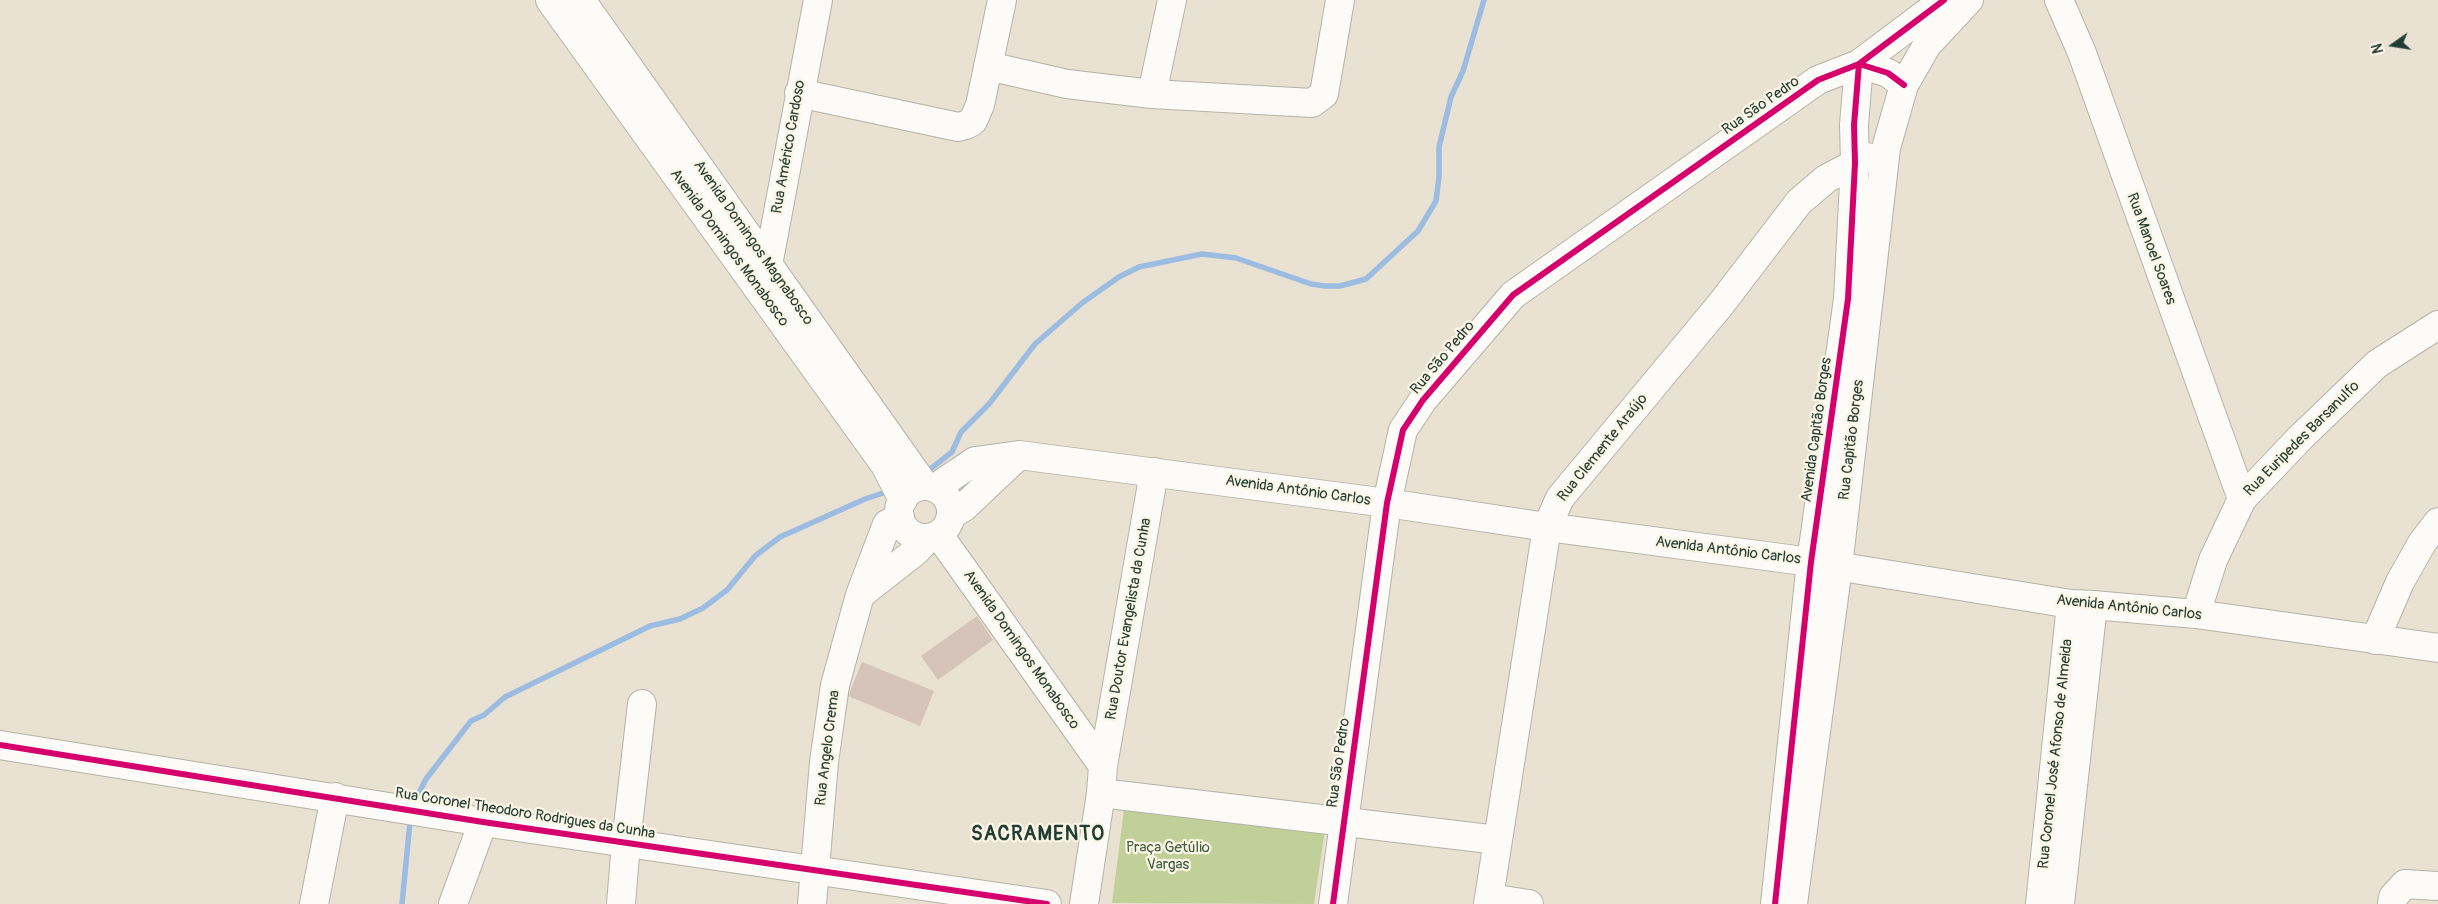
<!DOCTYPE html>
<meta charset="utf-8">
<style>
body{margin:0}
#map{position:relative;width:2438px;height:904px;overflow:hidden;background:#e9e2d2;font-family:Pangolin,sans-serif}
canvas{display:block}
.north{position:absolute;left:2368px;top:20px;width:50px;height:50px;-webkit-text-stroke:4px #fcf5e5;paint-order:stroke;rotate:257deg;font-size:14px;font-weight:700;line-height:20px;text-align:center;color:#1f3d34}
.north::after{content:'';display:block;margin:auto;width:18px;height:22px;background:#1f3d34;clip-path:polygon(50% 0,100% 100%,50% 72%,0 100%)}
</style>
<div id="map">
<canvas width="2438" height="904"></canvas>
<div class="north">N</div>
</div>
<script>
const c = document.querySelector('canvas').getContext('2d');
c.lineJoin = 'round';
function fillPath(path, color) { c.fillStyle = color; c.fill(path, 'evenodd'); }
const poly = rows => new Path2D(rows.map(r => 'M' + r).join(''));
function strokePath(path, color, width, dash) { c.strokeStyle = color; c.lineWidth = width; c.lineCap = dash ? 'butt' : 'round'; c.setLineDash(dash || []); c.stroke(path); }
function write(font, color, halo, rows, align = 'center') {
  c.font = font + ' Pangolin,sans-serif'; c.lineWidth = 4.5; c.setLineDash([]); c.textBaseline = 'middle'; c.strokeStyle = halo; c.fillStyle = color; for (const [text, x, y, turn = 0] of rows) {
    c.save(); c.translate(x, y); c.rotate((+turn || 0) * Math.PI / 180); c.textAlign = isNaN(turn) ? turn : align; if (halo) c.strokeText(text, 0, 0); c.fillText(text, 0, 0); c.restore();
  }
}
fillPath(poly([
 [1125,802,1325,830,1314,904,1112,903]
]), '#c1d099');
strokePath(poly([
 [929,470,952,452,961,432,989,404,1035,344,1082,303,1119,277,1139,267,1202,254,1236,258,1311,284,1325,286,1340,286,1366,279,1418,231,1436,201,1439,177,1439,147,1451,97,1463,71,1484,0],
 [414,803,426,779,471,721,484,715,505,697,650,626,680,619,703,608,727,590,755,556,780,537,865,499,889,491],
 [402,904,410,822]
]), '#9cbce1', 5.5);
fillPath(poly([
 [977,616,993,640,938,680,921,656],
 [862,662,934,691,920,726,848,696]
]), '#d6c3ba');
const minor = poly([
 [2059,0,2082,53,2242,499],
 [988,66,1067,84,1152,94,1312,103,1324,94,1340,0],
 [799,93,958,127,966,125,973,121,980,105,1002,0],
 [1152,94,1172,0],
 [765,281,818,0],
 [939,535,1103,766],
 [860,595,916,551,927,539],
 [2093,605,2196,614,2438,648],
 [2196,614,2213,560,2242,499,2300,438,2377,364,2438,325],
 [2375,640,2400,582,2422,543,2438,522],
 [0,745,483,822,1047,904],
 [1101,793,1498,840],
 [1489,898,1529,904],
 [314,904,335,797],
 [453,904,483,822],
 [621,904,626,843,642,704],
 [812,904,824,762,835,685,860,595,887,524,900,517],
 [1084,904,1101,793,1103,766,1154,472],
 [1333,904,1387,503,1403,430,1423,400,1513,295,1818,80,1859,64,1888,73,1904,85],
 [1488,904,1547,527,1560,498,1721,304,1799,202,1826,179,1867,157],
 [1775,904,1811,562,1848,299,1855,163,1854,125,1859,64,1944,0],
 [1793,904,1838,567,1886,148,1904,85,1927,45,1969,0],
 [2392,904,2393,897,2405,884,2438,886]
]);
const major = poly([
 [550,0,885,465,903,500],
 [581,0,925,486],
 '899 512a26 26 0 1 1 52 0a26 26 0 1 1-52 0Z',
 [935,488,975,461,1019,455,1387,503,1547,527,1811,562,2071,604,2093,605,2060,904],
 [951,515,964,507,1019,455],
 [2040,904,2071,604]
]);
strokePath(minor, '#b4b3a7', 30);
strokePath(major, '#b4b3a7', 30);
strokePath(minor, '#fcfbf8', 28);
strokePath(major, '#fcfbf8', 28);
strokePath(poly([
 [0,745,483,822,1047,904],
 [1333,904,1387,503,1403,430,1423,400,1513,295,1818,80,1859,64,1888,73,1904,85],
 [1775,904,1811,562,1848,299,1855,163,1854,125,1859,64,1944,0]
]), '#d6006c', 6);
write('15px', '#1f3d34', '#fcf5e5', [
 ["Rua São Pedro",1761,106,-35],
 ["Rua Américo Cardoso",789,147,-80],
 ["Avenida Domingos Magnabosco",753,243,55],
 ["Avenida Domingos Monabosco",729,248,54],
 ["Rua Manoel Soares",2151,249,70],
 ["Rua São Pedro",1443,358,-50],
 ["Avenida Capitão Borges",1817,430,-82],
 ["Rua Euripedes Barsanulfo",2302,439,-45],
 ["Rua Capitão Borges",1852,440,-83],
 ["Rua Clemente Araújo",1603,448,-51],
 ["Avenida Antônio Carlos",1298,491,8],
 ["Avenida Antônio Carlos",1728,551,7],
 ["Avenida Antônio Carlos",2129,608,6],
 ["Rua Doutor Evangelista da Cunha",1129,619,-80],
 ["Avenida Domingos Monabosco",1021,650,55],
 ["Rua Angelo Crema",828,748,-83],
 ["Rua Coronel José Afonso de Almeida",2056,754,-84],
 ["Rua São Pedro",1339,763,-82],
 ["Rua Coronel Theodoro Rodrigues da Cunha",525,814,9]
]);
write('15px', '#3f5e42', '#fcf5e5', [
 ["Praça Getúlio",1168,848],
 ["Vargas",1168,865]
]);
c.letterSpacing = '1px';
write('bold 20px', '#1f3d34', '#fcf5e5', [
 ["SACRAMENTO",1038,835]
]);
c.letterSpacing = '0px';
</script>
